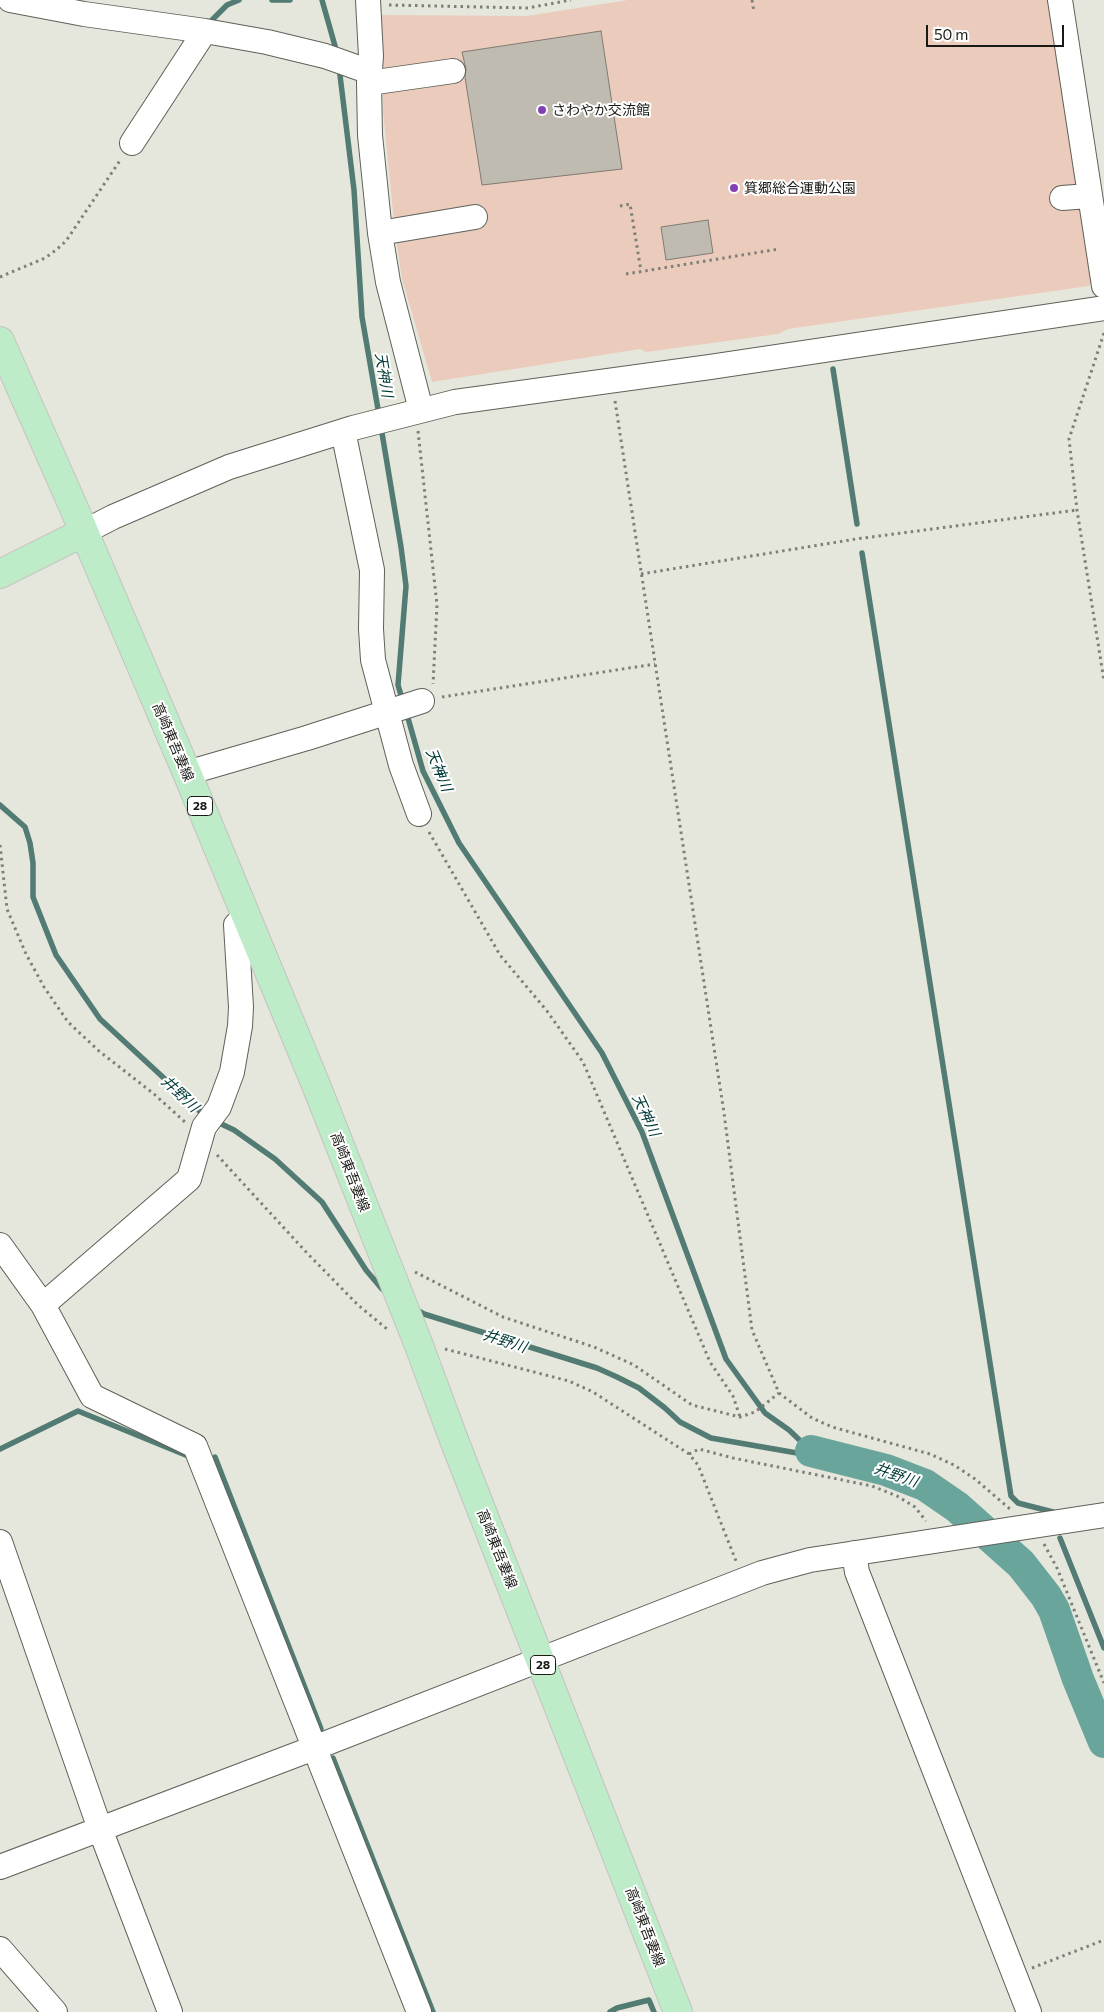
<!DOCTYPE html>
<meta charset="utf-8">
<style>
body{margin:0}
#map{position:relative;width:1104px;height:2012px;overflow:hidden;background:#e5e7dc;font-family:Commissioner,sans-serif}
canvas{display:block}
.scale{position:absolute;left:926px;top:25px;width:138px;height:22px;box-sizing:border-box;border:2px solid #191a16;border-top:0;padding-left:6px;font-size:15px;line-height:18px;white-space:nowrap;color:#191a16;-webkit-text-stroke:4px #fff;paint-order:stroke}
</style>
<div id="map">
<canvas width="1104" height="2012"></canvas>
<div class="scale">50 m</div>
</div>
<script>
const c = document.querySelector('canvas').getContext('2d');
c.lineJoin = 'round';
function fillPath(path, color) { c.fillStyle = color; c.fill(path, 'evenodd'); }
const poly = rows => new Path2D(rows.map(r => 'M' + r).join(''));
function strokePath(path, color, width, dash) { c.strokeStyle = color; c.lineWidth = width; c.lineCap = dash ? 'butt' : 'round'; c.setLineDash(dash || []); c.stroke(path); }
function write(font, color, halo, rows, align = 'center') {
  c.font = font + ' Commissioner,"Noto Sans JP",sans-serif'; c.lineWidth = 4; c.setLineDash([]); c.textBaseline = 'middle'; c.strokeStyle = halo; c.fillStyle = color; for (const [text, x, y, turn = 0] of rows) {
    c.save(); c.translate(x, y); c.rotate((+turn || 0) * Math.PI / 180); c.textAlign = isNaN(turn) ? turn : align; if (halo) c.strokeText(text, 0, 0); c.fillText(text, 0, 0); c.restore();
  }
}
fillPath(poly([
 [628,0,1051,0,1078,179,1078,197,1092,281,1089,286,788,329,778,334,646,352,640,349,432,382,402,279,395,232,383,111,381,15,527,16]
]), '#ebcbbb');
strokePath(poly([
 [272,0,290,0],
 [322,0,337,53],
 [210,22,227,5,239,0],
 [339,67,354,190,362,317,379,415],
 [833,369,857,524],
 [381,427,401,547,406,586,398,685,403,702],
 [862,553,1011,1496,1018,1503,1053,1512],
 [406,711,423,771,459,843,602,1053,642,1132,726,1359,765,1413,789,1430,811,1451],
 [0,805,25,827,30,843,33,863,33,897,56,955,100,1019,206,1117],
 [215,1121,234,1130,275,1159,322,1202,366,1270,382,1289,388,1293],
 [415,1309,424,1314,597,1368,617,1377,639,1388,665,1408,680,1422,711,1438,797,1453,811,1451],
 [0,1449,78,1411,188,1456],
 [215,1457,321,1729],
 [1060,1538,1104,1648],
 [333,1758,433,2012],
 [610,2012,617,2008,649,2000,654,2012]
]), '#527b74', 5.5);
strokePath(poly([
 [811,1451,886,1470,925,1485,957,1507,1021,1564,1046,1596,1054,1610,1078,1679,1104,1742]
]), '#6aa59c', 32);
const building = poly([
 [601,31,622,169,482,185,465,77,466,69,462,52,601,31],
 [708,220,713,253,666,260,661,227,708,220]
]);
fillPath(building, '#c0bbb1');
strokePath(building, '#807b73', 1);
const minor = poly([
 [10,0,84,14,205,31,267,42,325,56,370,72],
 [368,0,371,56,369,83,370,135,380,233,388,282,421,410],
 [1060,0,1104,286],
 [369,83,453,71],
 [132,143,205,31],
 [1062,198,1089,196],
 [380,233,475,217],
 [343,431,372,570,371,629,373,660,401,765,419,814],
 [84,532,113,517,229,467,353,428,455,402,710,367,1104,308],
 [187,773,307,738,422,701],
 [0,1245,43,1305,92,1396,195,1446,419,2012],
 [43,1305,189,1179,204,1127,219,1107,232,1072,240,1026,241,1007,236,925,246,916],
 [0,1542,100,1829,170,2012],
 [854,1553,857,1572,1029,2012],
 [0,1867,314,1748,762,1573,810,1560,1104,1515],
 [0,1949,55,2012]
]);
const major = poly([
 [0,341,73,506,187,773,316,1085,418,1343,454,1440,678,2012],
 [0,574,84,532]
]);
strokePath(minor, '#5f6158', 26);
strokePath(major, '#c3c3c2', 30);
strokePath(poly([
 [752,0,754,12],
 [389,5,528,8,571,0],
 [620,206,630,204,641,271],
 [626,274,779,249],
 [0,277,45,258,56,250,66,241,121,159],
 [1104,333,1069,439,1077,510,1104,681],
 [615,401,724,1113,752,1330,779,1393,812,1418,832,1427,930,1454,954,1465,975,1479,1010,1509],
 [418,431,437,605,433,684],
 [641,574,856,539,1077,510],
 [442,697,655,664],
 [429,832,500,955,547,1011,583,1062,710,1362,733,1396,740,1417],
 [0,845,7,909,26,954,44,987,68,1022,99,1051,154,1094,185,1122],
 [217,1155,307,1253,358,1305,387,1329],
 [415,1272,503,1317,594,1347,634,1365,692,1405,740,1417,755,1412,779,1393],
 [445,1349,569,1381,593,1392,689,1454,698,1465,736,1561],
 [689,1454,699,1449,733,1458,872,1486,897,1496,915,1507,926,1521],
 [1044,1544,1057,1568,1104,1683],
 [1032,1968,1104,1940]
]), '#7e8078', 3, [2.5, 4]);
strokePath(minor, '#fff', 24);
strokePath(major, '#beecc8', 28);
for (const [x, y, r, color] of [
 [542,110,5,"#8141b5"],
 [734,188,5,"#8141b5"]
]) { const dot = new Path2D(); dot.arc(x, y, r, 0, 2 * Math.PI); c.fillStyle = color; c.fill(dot); strokePath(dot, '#fff', 2); }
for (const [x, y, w] of [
 [200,806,25],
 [543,1665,25]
]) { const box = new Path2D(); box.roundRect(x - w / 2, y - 9.5, w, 19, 4); c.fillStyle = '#fff'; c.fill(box); strokePath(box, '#191a16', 1); }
write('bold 12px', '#191a16', null, [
 ["28",200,806],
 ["28",543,1665]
]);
write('14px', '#191a16', '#fff', [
 ["さわやか交流館",552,110],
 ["箕郷総合運動公園",744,188]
], 'left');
write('14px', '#191a16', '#fff', [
 ["高崎東吾妻線",173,742,67],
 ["高崎東吾妻線",350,1172,69],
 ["高崎東吾妻線",497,1549,68],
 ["高崎東吾妻線",645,1927,69]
]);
write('italic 15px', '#003b36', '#fff', [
 ["天神川",384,375,81],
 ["天神川",439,770,68],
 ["井野川",180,1094,43],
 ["天神川",646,1115,65],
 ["井野川",505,1341,18],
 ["井野川",896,1475,19]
]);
</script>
